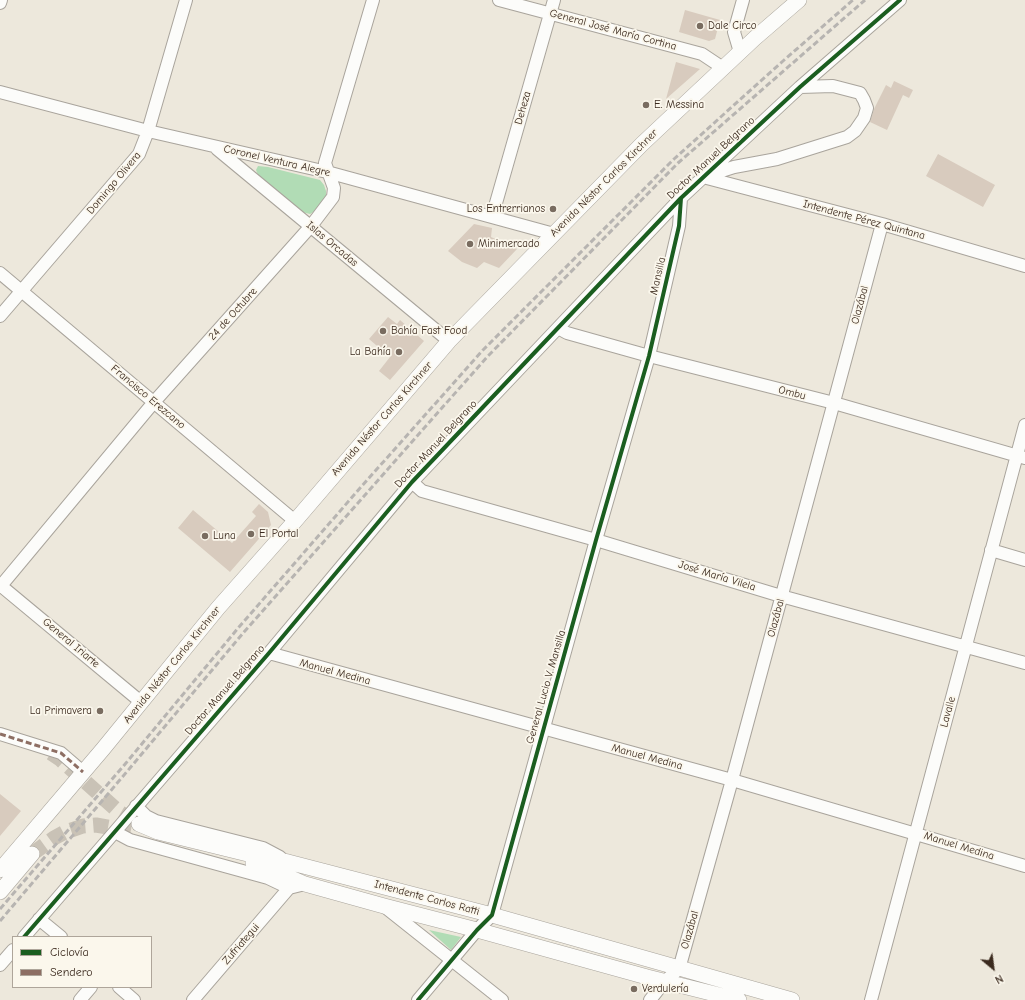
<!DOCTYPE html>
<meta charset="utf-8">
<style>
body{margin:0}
#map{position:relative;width:1025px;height:1000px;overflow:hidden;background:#ede8dc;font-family:"Comic Neue",sans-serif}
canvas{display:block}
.legend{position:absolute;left:12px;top:936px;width:140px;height:52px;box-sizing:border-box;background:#fbf7ec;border:1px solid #aea59a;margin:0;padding:5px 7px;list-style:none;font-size:12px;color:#3b2a1e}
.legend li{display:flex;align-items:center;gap:8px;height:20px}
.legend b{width:20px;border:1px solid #aea59a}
.north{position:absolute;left:973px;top:948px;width:40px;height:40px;-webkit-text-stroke:3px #fbf7ec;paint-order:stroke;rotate:151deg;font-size:11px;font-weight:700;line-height:16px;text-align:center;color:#3b2a1e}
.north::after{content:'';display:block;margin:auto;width:14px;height:18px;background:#3b2a1e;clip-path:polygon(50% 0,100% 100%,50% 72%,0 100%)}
</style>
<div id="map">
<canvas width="1025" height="1000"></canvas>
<ul class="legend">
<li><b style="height:5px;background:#1b5e20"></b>Ciclovía</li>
<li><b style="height:5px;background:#8d6e63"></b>Sendero</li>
</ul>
<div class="north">N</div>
</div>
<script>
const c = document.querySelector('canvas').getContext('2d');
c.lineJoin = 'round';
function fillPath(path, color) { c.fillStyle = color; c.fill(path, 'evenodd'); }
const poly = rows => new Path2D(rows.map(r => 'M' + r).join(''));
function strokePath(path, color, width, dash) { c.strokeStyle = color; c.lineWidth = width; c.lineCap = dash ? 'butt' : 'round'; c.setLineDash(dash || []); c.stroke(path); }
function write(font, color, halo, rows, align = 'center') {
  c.font = font + ' "Comic Neue",sans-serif'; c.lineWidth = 3.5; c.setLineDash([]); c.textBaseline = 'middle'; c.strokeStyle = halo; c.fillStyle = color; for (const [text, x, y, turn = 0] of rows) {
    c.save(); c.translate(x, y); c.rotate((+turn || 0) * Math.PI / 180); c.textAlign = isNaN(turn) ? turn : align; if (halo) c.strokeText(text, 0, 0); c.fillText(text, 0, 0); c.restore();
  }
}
fillPath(poly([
 [258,166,268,167,320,180,324,185,326,191,326,199,315,211,310,214,302,212,258,175,256,170],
 [429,930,461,937,451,950]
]), '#b1dcb5');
fillPath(poly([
 [685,10,720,20,715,39,709,41,679,32],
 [676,62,700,69,666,99],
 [894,81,913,90,909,98,903,95,887,130,870,122,874,109,886,85,891,88],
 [938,154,995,185,983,207,926,176],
 [474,224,492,228,491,237,517,249,499,268,484,262,477,268,462,262,448,251],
 [388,317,397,324,400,320,424,341,390,380,379,371,390,357,369,339],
 [259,504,268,512,271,525,230,572,178,528,193,510,232,543,256,516,252,512],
 [0,794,21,811,0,836]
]), '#d8cbbe');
strokePath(poly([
 [51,753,60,759,119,812,139,824],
 [32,854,54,838,65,832,83,826,96,825,134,832]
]), '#c9c2b6', 15, [15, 8]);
const minor = poly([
 [499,0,702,54,723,68],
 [0,3,1,0],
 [740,52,734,32,743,0],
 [0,92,148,131,327,172,554,234],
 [217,149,449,341],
 [706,176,734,167,777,159,847,137,855,131,864,118,867,108,864,100,860,93,833,86,800,87],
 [703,177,882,224,1025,266],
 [492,217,554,0],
 [0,273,295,521],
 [0,316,139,154,148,131,186,0],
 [558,328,567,333,649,356,834,403,1025,458],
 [412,482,422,491,596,540,781,596,1025,663],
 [991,550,1025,560],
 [0,585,141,702],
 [0,587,154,402,311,226,333,197,334,188,325,163,373,0],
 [269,653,732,780,1025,866],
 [0,734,61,753,83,772],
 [136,806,146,816,156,821,263,848,280,857],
 [115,832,130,840,268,878,289,888,305,884],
 [385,907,502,1000],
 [39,919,61,937],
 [24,937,269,653,412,482,681,198,800,87,900,0],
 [0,965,13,950],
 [119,987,134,1000],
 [80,1000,91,987],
 [193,1000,289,888],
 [418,1000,477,930,492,915,596,540,649,356,679,226,681,198],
 [650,1000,665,981,679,969,732,780,882,224],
 [871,1000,1025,425]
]);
const major = poly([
 [139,824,158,832,260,857,288,862,492,915,792,1000],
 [253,863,273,870,305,884,384,906,477,930,647,977,739,1000],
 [0,870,103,749,218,608,295,521,449,341,642,144,755,38,799,0],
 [0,892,32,854]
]);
strokePath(minor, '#a9a49c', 14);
strokePath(major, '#a9a49c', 16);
strokePath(minor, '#fcfcfa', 12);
strokePath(major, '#fcfcfa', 15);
strokePath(poly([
 [0,909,126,763,239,627,361,487,483,350,674,159,783,61,853,0],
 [0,921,130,768,244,632,487,357,678,163,865,0]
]), '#b7b4b1', 3, [6, 3]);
strokePath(poly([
 [0,734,61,753,83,772]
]), '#8d6e63', 3, [6, 3]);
strokePath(poly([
 [24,937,269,653,412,482,681,198,800,87,900,0],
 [418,1000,477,930,492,915,596,540,649,356,679,226,681,198]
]), '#1b5e20', 4);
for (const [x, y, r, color] of [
 [700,26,4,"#796c60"],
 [646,105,4,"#796c60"],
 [553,209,4,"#796c60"],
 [470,244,4,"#796c60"],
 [383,331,4,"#796c60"],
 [399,352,4,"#796c60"],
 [251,534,4,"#796c60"],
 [205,536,4,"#796c60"],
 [100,711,4,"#796c60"],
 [634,989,4,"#796c60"]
]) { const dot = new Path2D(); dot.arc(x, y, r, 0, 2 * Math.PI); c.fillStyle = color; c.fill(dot); strokePath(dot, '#fbf7ec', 1.5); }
write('11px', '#3b2a1e', '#fbf7ec', [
 ["Dale Circo",708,26],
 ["E. Messina",654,105],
 ["Los Entrerrianos",545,209,"right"],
 ["Minimercado",478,244],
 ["Bahía Fast Food",391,331],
 ["La Bahía",391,352,"right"],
 ["El Portal",259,534],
 ["Luna",213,536],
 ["La Primavera",92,711,"right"],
 ["Verdulería",642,989]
], 'left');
write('11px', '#3b2a1e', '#fbf7ec', [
 ["General José María Cortina",613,30,15],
 ["Deheza",523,108,-74],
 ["Doctor Manuel Belgrano",711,158,-43],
 ["Coronel Ventura Alegre",277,161,13],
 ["Domingo Olivera",114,183,-50],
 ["Avenida Néstor Carlos Kirchner",604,183,-45],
 ["Intendente Pérez Quintana",864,220,15],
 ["Islas Orcadas",332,244,40],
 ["Mansilla",658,276,-77],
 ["Olazábal",860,305,-75],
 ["24 de Octubre",233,314,-48],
 ["Ombu",792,393,14],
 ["Francisco Erezcano",148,397,40],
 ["Avenida Néstor Carlos Kirchner",382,419,-49],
 ["Doctor Manuel Belgrano",436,444,-47],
 ["José María Vilela",717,576,17],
 ["Olazábal",776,618,-75],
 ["General Iriarte",71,643,40],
 ["Avenida Néstor Carlos Kirchner",172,665,-51],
 ["Manuel Medina",335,672,15],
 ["General Lucio V. Mansilla",546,687,-74],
 ["Doctor Manuel Belgrano",225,690,-49],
 ["Lavalle",948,712,-75],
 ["Manuel Medina",647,757,15],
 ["Manuel Medina",959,846,17],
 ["Intendente Carlos Ratti",427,898,15],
 ["Olazábal",690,930,-74],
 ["Zufriategui",241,944,-49]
]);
</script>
